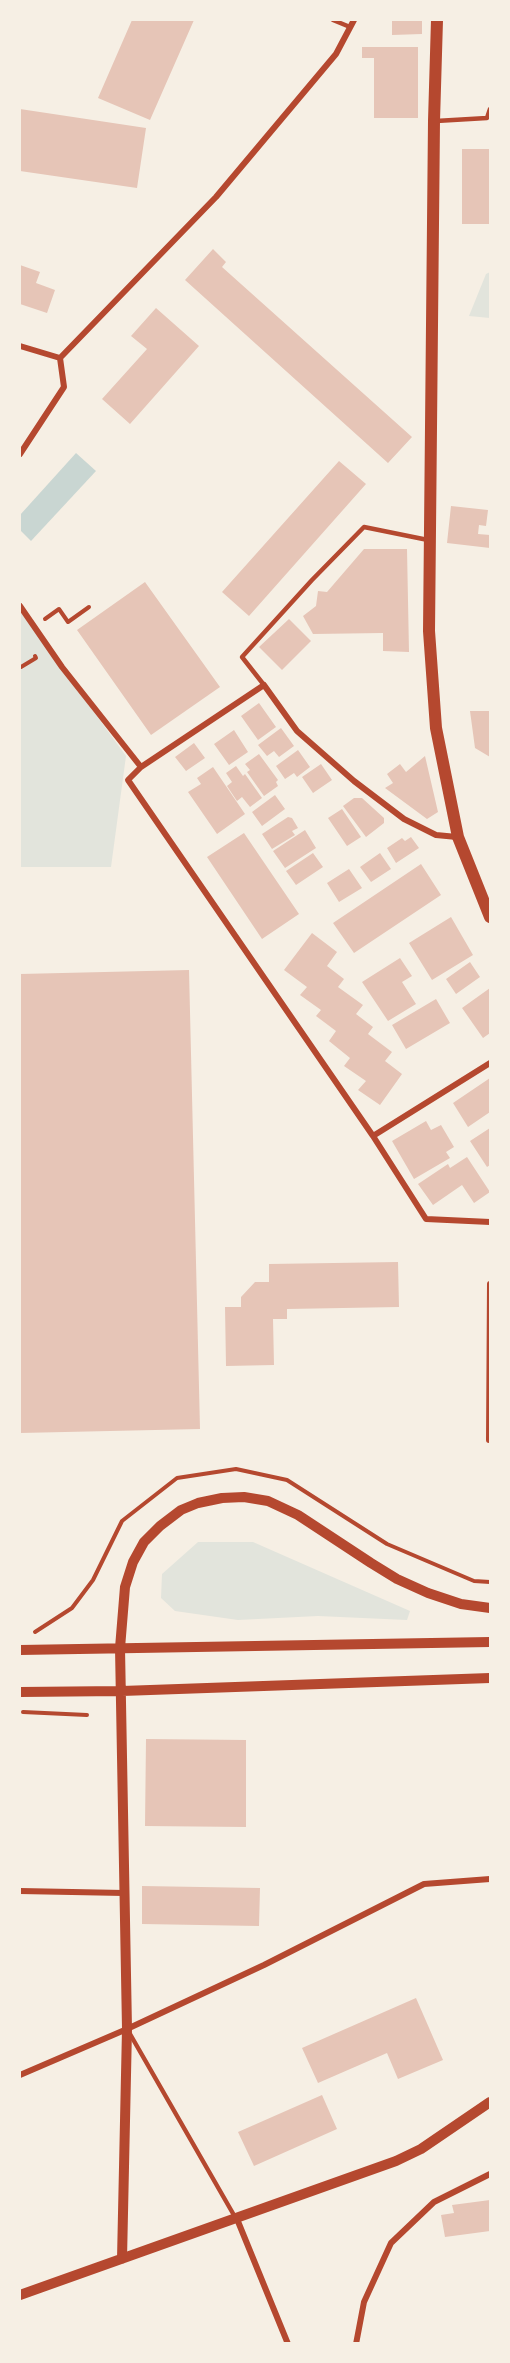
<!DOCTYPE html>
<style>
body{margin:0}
#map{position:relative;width:510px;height:2363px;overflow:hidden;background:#f6efe4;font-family:Ubuntu,sans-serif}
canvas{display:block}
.frame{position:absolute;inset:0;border:21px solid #f6efe4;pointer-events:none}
</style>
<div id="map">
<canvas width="510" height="2363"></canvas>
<div class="frame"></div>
</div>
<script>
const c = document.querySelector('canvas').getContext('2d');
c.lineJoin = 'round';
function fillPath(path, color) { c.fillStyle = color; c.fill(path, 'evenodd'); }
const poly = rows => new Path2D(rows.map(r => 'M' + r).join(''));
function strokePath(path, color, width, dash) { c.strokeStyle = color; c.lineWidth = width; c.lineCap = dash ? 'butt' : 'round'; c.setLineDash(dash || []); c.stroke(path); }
fillPath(poly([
 [490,272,490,318,469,316,486,274],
 [20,611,126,756,111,867,20,867],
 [198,1542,253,1542,410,1611,407,1620,318,1616,238,1620,175,1611,161,1598,162,1574]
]), '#e2e4dc');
fillPath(poly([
 [76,453,96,471,31,541,20,530,20,515]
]), '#c9d6d2');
fillPath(poly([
 [132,20,194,20,150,120,98,98],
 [392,20,422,20,422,34,392,35],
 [362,47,418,47,418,118,374,118,374,58,362,58],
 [20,109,146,128,137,188,20,171],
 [462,149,490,149,490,224,462,224],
 [213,249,226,262,222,267,412,437,388,463,185,280],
 [20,265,40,272,36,283,55,290,47,313,20,304],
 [156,308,199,346,130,424,102,399,147,349,131,336],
 [339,461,366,484,249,616,222,592],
 [451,506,488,510,486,526,479,525,478,534,490,535,490,548,447,543],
 [364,549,407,549,409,652,383,651,383,633,313,634,303,616,316,606,318,591,327,592],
 [145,582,220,687,151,735,77,630],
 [289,619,311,641,282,670,259,647],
 [259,703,276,727,258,740,241,716],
 [470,711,490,711,490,757,475,748],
 [281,728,294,746,279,757,274,751,267,756,258,745],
 [234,730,248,752,229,765,214,744],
 [194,743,205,758,186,771,175,757],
 [298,750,310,767,297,777,294,773,285,779,276,766],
 [259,754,278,780,276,782,278,786,264,796,247,772,250,770,245,764],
 [425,756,438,812,427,819,385,788,393,783,387,774,400,764,406,772],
 [321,764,332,780,313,793,302,777],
 [236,766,243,776,245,774,262,798,250,807,242,797,237,801,227,786,232,782,226,773],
 [213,767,245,814,217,834,188,792,201,784,197,778],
 [275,795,285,809,262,826,252,812],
 [354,798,362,798,384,818,384,823,366,837,343,806],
 [342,809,361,837,347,846,328,818],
 [288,817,292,818,298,828,292,831,295,835,272,849,262,834],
 [305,830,316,848,285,868,273,851],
 [244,833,299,914,262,939,207,857],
 [411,837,419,848,396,863,387,848,402,838,405,841],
 [313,853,323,867,296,885,286,871],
 [380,853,391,869,371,882,360,867],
 [421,864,441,895,354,953,333,923],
 [349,869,362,888,339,902,327,883],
 [451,917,473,955,432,980,409,943],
 [312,933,337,952,327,966,344,979,338,987,363,1005,356,1014,373,1027,368,1034,392,1052,385,1061,402,1074,380,1105,358,1090,366,1081,344,1066,350,1058,329,1041,336,1031,316,1016,321,1010,300,995,307,987,284,970],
 [400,958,412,976,402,982,416,1004,388,1021,362,982],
 [470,962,480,977,456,994,446,979],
 [189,970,200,1429,20,1433,20,974],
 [490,988,490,1033,483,1038,462,1008],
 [436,999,450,1023,406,1049,392,1025],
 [490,1078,490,1112,468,1127,453,1103],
 [426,1121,431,1130,441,1125,454,1147,446,1152,450,1158,414,1179,392,1141],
 [490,1128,490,1165,487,1167,470,1141],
 [467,1157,490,1192,474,1203,462,1185,433,1205,418,1184,448,1164,450,1168],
 [398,1262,399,1307,287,1309,287,1319,273,1319,274,1365,226,1366,225,1307,241,1307,241,1297,255,1282,269,1282,269,1264],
 [146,1739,246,1740,246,1827,145,1826],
 [142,1886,260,1888,259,1926,142,1924],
 [416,1998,443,2060,398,2079,387,2053,318,2083,302,2048],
 [322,2095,337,2129,254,2166,238,2132],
 [490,2200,490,2231,445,2237,441,2215,454,2213,452,2205]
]), '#e6c5b7');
strokePath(poly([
 [45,619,59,609,68,622,89,607],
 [21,667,36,658,35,656],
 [35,1632,72,1608,93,1580,122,1521,177,1478,236,1469,287,1480,387,1544,474,1581,490,1582],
 [23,1712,87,1715]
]), '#b5482f', 4);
strokePath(poly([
 [333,20,350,27],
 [436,121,487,118,490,109],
 [264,685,242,657,312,580,364,527,428,540],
 [130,2034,235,2217]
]), '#b5482f', 4.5);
strokePath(poly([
 [20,346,60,358],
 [20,454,64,387,60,358,216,197,336,54,354,20],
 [20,606,62,667,141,767],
 [457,837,436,835,404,819,354,781,297,731,264,685,141,767,128,780,373,1136,426,1219,490,1222],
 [373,1136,490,1063],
 [490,1284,489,1440,490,1440],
 [20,1891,124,1893],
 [20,2075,127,2029,264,1965,424,1884,490,1879],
 [237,2219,288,2344],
 [356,2344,364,2302,391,2243,434,2202,490,2174]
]), '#b5482f', 6);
strokePath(poly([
 [20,1650,490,1642],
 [20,1692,122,1691,490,1678],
 [122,2259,127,2029,120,1648,125,1587,133,1562,144,1542,160,1526,181,1510,198,1503,222,1498,244,1497,268,1501,298,1515,371,1563,397,1579,428,1593,461,1604,490,1608],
 [20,2295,396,2161,421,2149,490,2102]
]), '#b5482f', 10);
strokePath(poly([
 [437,20,434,121,429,631,436,728,458,837,490,917]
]), '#b5482f', 12);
</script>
